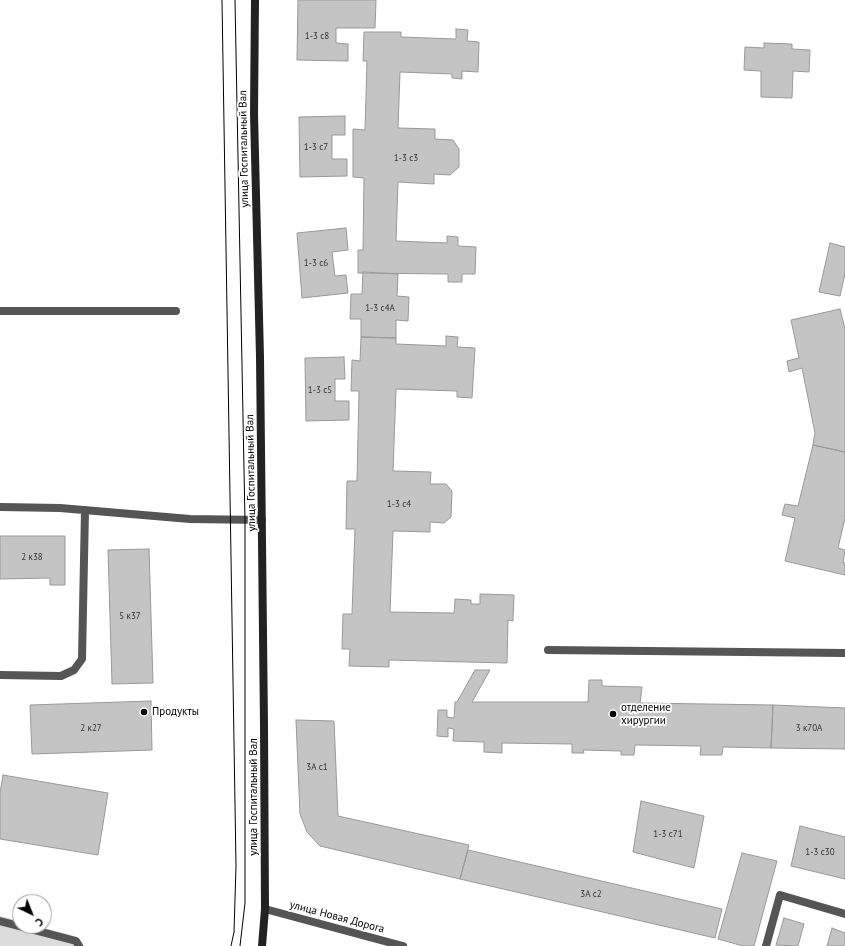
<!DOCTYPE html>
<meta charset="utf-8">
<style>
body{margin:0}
#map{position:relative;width:845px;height:946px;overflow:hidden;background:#fff;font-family:"PT Sans",sans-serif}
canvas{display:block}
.north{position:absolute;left:12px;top:894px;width:40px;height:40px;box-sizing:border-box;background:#fff;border:1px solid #999;border-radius:50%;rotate:137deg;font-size:11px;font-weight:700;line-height:16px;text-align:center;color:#000}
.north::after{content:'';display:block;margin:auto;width:14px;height:18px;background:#000;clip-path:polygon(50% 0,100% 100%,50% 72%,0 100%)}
</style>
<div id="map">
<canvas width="845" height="946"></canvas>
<div class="north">С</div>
</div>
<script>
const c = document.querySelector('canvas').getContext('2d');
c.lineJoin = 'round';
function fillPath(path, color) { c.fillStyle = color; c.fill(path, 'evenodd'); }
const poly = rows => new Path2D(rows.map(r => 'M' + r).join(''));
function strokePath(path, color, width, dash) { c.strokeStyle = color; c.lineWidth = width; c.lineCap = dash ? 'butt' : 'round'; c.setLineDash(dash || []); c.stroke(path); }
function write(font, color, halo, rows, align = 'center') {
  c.font = font + ' "PT Sans",sans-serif'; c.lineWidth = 3.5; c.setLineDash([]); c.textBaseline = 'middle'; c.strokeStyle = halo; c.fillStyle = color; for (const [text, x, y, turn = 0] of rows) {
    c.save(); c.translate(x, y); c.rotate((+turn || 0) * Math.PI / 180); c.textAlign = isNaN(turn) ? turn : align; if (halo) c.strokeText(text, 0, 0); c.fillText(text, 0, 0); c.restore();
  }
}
fillPath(poly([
 [0,916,20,921,20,926,37,926,78,937,84,946,0,946]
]), '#dcdcdc');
const building = poly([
 [298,0,376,0,375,28,336,28,336,43,348,44,348,61,297,60,298,0],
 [456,29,468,30,467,41,479,42,478,72,462,71,462,79,452,78,452,74,400,72,398,128,435,129,435,139,453,140,459,149,459,167,450,175,434,174,434,184,398,182,396,241,447,243,447,236,458,237,458,246,476,247,475,274,462,274,462,282,448,282,448,274,358,273,358,250,363,250,364,178,353,177,353,129,365,130,367,61,363,61,364,32,401,32,401,37,456,39,456,29],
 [764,43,792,44,792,49,810,50,809,72,793,71,792,98,761,97,761,71,744,70,745,47,764,48,764,43],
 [345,116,345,135,332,135,332,159,347,159,347,176,300,177,299,117,345,116],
 [346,228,348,250,332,252,335,276,346,275,348,293,302,298,297,233,346,228],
 [830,243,845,247,845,274,840,296,819,292,830,243],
 [363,272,398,274,397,296,409,297,408,321,396,320,396,338,361,337,361,319,350,319,351,294,362,294,363,272],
 [840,309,845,329,845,452,813,445,815,433,802,368,789,372,787,361,799,358,791,320,840,309],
 [446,336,458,337,457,347,475,348,472,398,457,397,457,391,396,389,393,471,431,472,430,484,446,484,452,491,451,517,444,523,430,522,430,532,393,531,390,612,454,613,455,599,471,600,471,604,480,604,480,594,514,595,513,621,508,620,507,663,389,660,389,667,349,666,350,649,342,649,343,614,352,614,355,529,346,529,347,481,357,481,359,391,351,391,352,360,360,361,361,337,396,338,396,344,446,346,446,336],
 [344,357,345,379,335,379,335,401,349,401,349,420,306,421,305,358,344,357],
 [813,445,845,452,845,518,838,548,845,550,843,563,845,563,845,575,785,561,795,518,782,515,785,504,798,506,813,445],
 [0,536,65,536,65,585,50,585,50,578,0,579,0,536],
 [149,549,153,683,112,684,108,550,149,549],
 [475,670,490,670,472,702,588,702,589,680,602,680,602,686,642,687,640,703,773,705,771,748,723,747,722,755,700,755,701,746,635,745,634,755,621,755,621,751,583,750,584,753,572,753,572,744,502,743,502,753,484,752,484,742,453,741,454,729,448,728,448,737,437,736,438,710,447,710,447,717,454,718,455,702,457,702,475,670],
 [151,701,152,750,32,754,30,705,151,701],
 [773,705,845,708,845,749,771,748,773,705],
 [296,720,334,721,338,816,469,845,460,879,320,846,307,832,300,814,296,720],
 [3,775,108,793,98,855,0,839,0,793,3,775],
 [641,801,704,816,694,868,633,852,641,801],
 [800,826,845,837,845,879,791,866,800,826],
 [468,850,722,909,715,938,460,879,468,850],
 [742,853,777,861,754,946,743,946,718,939,742,853],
 [784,918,804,924,798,946,776,945,784,918],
 [832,928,845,933,845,946,827,946,832,928]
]);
fillPath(building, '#c4c4c4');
strokePath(building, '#999', 1);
strokePath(poly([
 [0,311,176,311],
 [0,507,60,508,190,519,262,520],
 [548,650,845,653],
 [0,675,61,676,74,670,82,659,85,510],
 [0,921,76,941,79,946],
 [766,946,780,895,845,914]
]), '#555', 8);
strokePath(poly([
 [265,909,403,946]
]), '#555', 8);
strokePath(poly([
 [255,0,254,114,260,357,264,726,265,909,262,946]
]), '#222', 8);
strokePath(poly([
 [222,0,236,866,234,932,231,946],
 [235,0,245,521,245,903,240,946]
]), '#000', 1);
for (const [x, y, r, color] of [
 [144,712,4,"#000"],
 [613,714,4,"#000"]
]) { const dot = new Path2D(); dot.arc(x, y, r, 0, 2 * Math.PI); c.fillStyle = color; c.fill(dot); strokePath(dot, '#fff', 1.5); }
write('9px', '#313131', null, [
 ["1-3 с8",317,36],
 ["1-3 с7",316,147],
 ["1-3 с3",406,158],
 ["1-3 с6",316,263],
 ["1-3 с4А",380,308],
 ["1-3 с5",320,390],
 ["1-3 с4",399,504],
 ["2 к38",32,557],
 ["5 к37",130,616],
 ["2 к27",91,728],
 ["3 к70А",809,728],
 ["3А с1",317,767],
 ["1-3 с71",668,834],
 ["1-3 с30",820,852],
 ["3А с2",591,894]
]);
write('11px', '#000', '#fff', [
 ["улица Госпитальный Вал",244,149,-91],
 ["улица Госпитальный Вал",251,473,-91],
 ["улица Госпитальный Вал",254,797,-90],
 ["улица Новая Дорога",337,917,15]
]);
write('11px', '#000', '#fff', [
 ["отделение",621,708],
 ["хирургии",621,721],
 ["Продукты",152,712]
], 'left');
</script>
